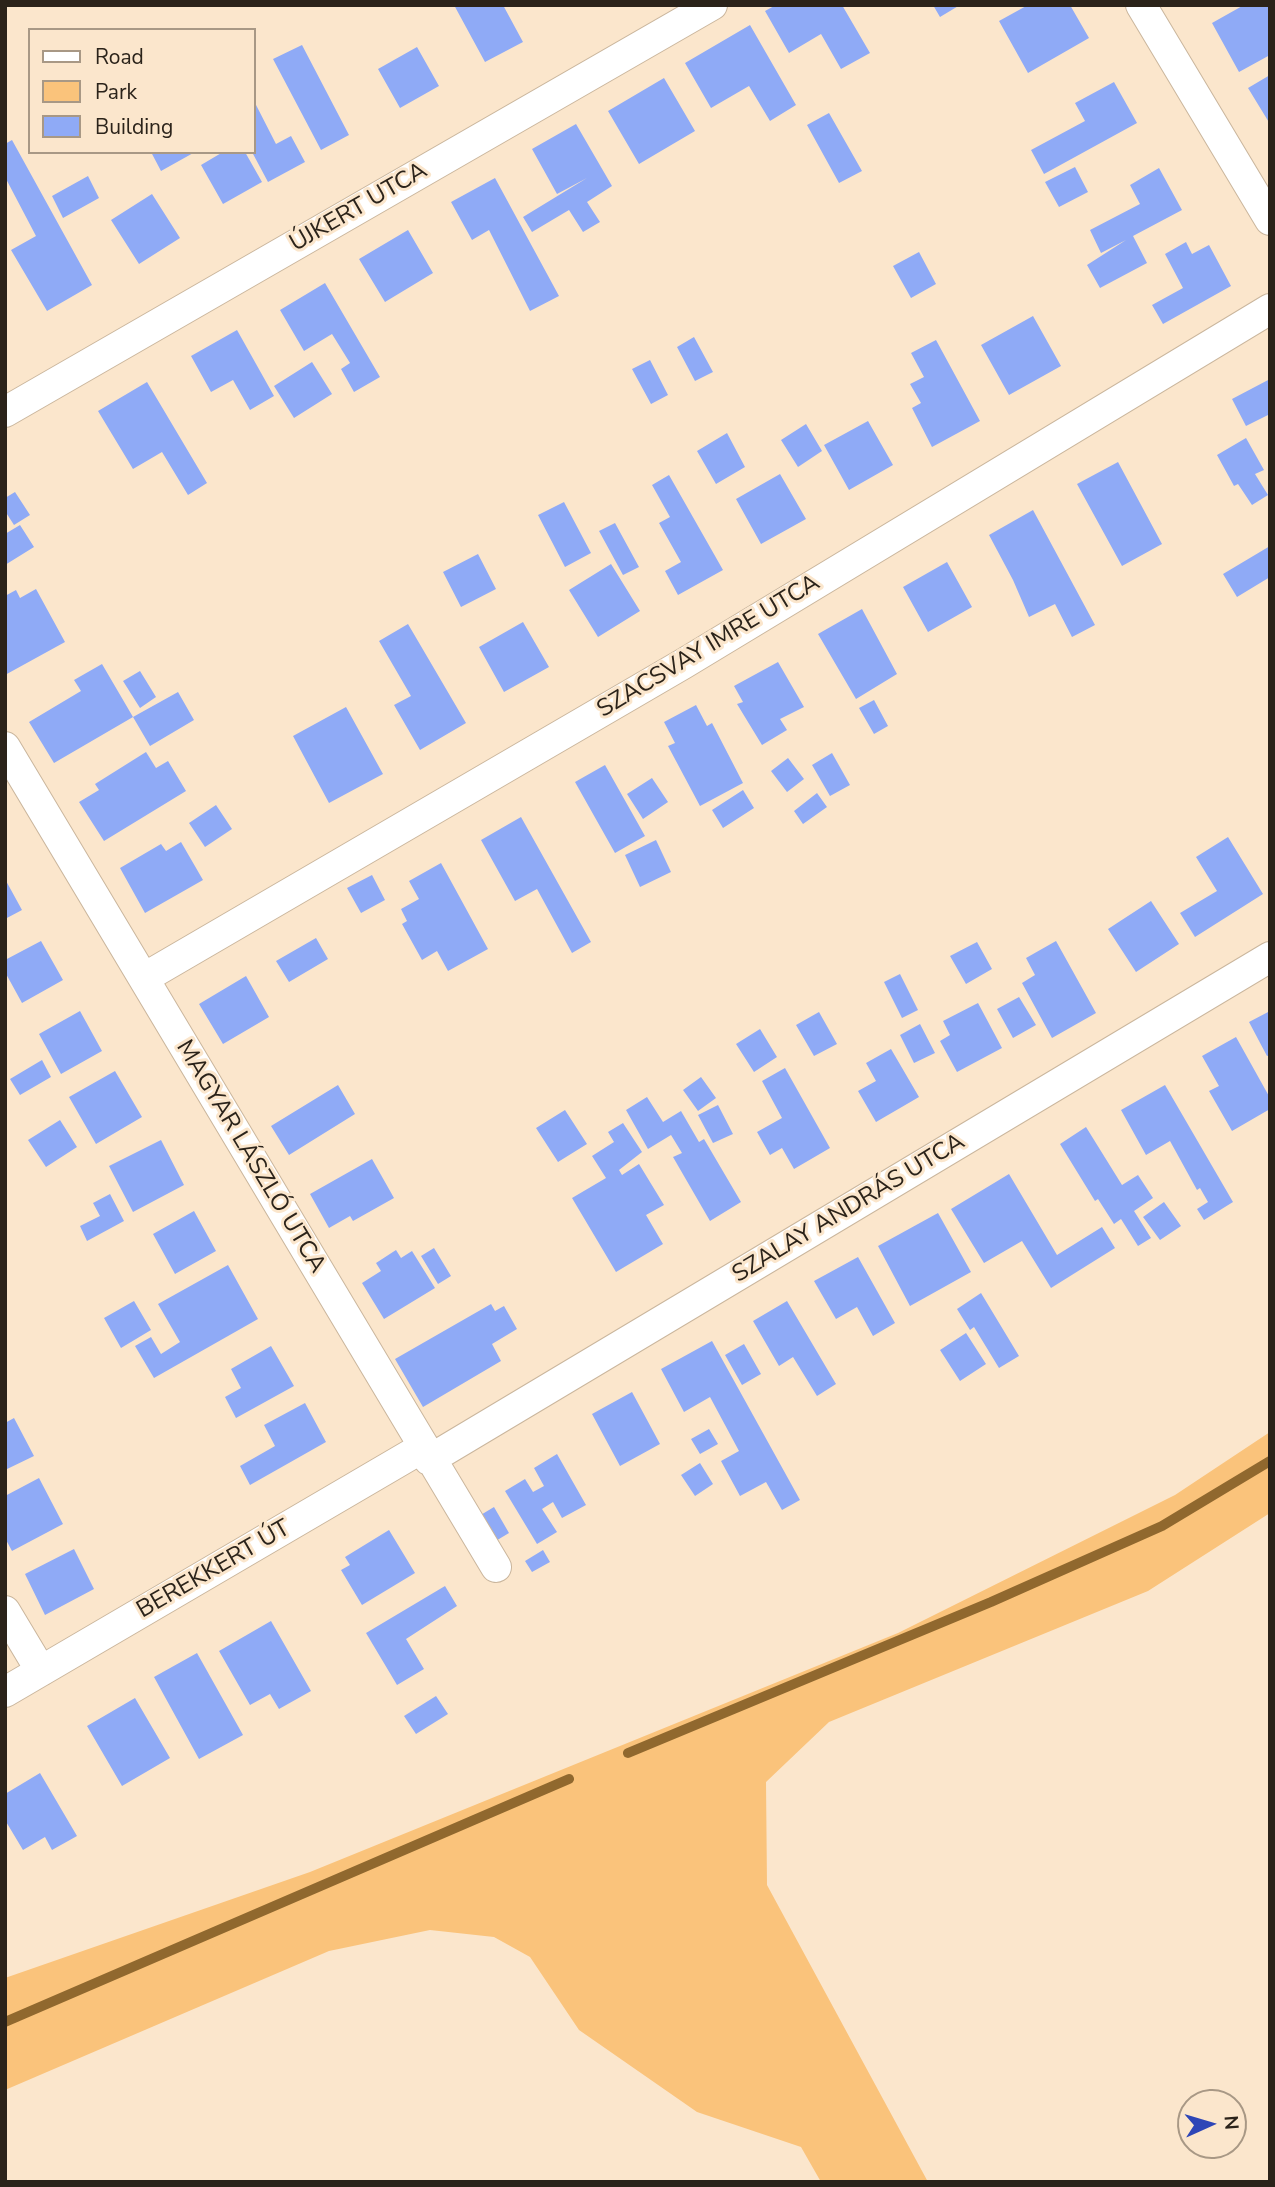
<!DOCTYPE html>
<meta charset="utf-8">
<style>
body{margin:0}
#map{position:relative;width:1275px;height:2187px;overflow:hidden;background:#fbe6cc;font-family:"Nunito Sans",sans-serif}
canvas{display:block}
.frame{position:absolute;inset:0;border:7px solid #2b231a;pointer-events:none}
.legend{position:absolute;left:28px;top:28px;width:228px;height:126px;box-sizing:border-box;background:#fbe6cc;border:2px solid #a89885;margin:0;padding:9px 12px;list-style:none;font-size:21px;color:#2b231a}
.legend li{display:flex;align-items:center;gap:14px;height:35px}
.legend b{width:35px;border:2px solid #a89885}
.north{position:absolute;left:1177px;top:2089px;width:70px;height:70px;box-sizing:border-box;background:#fbe6cc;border:2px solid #a89885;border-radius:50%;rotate:86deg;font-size:19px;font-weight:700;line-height:28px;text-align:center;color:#2b231a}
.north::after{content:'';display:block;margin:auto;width:24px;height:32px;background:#2e46b7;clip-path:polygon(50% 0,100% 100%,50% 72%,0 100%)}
</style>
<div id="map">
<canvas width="1275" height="2187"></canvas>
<div class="frame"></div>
<ul class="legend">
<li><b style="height:9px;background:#fff"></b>Road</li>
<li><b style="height:19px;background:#fac37b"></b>Park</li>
<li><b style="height:19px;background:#8faaf6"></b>Building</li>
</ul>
<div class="north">N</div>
</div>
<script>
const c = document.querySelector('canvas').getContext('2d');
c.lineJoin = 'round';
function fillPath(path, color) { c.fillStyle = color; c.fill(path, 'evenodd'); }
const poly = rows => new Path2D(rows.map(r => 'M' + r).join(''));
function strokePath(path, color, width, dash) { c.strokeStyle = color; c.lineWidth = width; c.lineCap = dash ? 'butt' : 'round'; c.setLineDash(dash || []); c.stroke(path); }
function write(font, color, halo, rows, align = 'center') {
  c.font = font + ' "Nunito Sans",sans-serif'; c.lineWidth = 6; c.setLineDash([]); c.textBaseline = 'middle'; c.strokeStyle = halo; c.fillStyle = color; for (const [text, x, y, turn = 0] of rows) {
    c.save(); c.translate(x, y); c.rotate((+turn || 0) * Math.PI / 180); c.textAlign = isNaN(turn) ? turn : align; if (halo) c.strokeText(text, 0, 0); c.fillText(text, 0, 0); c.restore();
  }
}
fillPath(poly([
 [1270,1432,1270,1513,1148,1591,829,1722,766,1782,767,1885,928,2182,821,2182,801,2147,697,2112,579,2030,530,1957,494,1937,430,1930,329,1951,5,2090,5,1978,310,1872,898,1633,1175,1495]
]), '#fac37b');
strokePath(poly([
 [628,1753,991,1602,1162,1526,1270,1461],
 [5,2022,569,1779]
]), '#90682e', 10);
fillPath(poly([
 [454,5,503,5,523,42,485,62],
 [776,5,842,5,870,53,841,69,821,34,789,53,765,11],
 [933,5,960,5,940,17],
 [1028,5,1070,5,1089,38,1028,73,999,21],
 [1244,5,1270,5,1270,55,1239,72,1212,23],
 [750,25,796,105,770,121,749,86,711,108,685,63],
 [302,45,349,135,321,150,273,59],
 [417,47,439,86,400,108,378,69],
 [1270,75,1270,124,1248,88],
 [664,78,695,131,639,164,608,111],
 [1114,82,1137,123,1044,174,1031,150,1085,121,1075,103],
 [254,101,276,144,291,136,305,162,268,182,252,152],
 [829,113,862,171,839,183,807,125],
 [576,124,612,186,587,202,600,222,583,232,569,210,532,232,523,217,587,178,557,194,532,149],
 [12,140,92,285,47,311,11,250,36,236,5,177,5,144],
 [151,152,195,152,161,171],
 [223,152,245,152,262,182,223,204,201,165],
 [1075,167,1088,192,1059,207,1045,182],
 [1159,168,1182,210,1133,236,1147,263,1100,288,1087,265,1126,240,1101,253,1090,230,1140,204,1130,185],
 [88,176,99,198,63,218,52,196],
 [495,178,559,296,530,311,489,230,472,240,451,202],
 [152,194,180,238,139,264,111,220],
 [408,230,433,273,385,302,359,259],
 [1186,242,1192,254,1209,245,1231,286,1163,324,1152,305,1183,288,1165,254],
 [919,252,936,284,911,298,893,266],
 [325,283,380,377,354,392,341,369,350,363,332,334,304,351,280,310],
 [1033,316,1061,366,1009,395,981,345],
 [237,330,274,396,250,410,233,380,211,392,191,356],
 [694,337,713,372,695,381,677,347],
 [936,340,980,421,932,447,912,408,921,403,910,384,924,377,911,353],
 [650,360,668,395,651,404,632,369],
 [312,362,332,394,294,418,274,386],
 [1270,379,1270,414,1246,426,1232,399],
 [147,382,207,483,188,495,162,452,133,469,98,411],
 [868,421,893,465,849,490,824,445],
 [806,424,822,451,798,467,781,440],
 [727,433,745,467,716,484,697,451],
 [1246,438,1264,470,1255,474,1268,495,1252,505,1238,484,1234,486,1217,455],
 [1118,462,1162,544,1122,566,1077,484],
 [780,474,806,519,761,544,736,499],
 [669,475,723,570,678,595,665,571,681,562,659,523,670,517,652,485],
 [15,492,30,515,14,525,5,511,5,498],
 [564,502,591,553,565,567,538,515],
 [1033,510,1095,625,1072,637,1055,604,1029,617,1013,580,989,535],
 [615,523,639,567,623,575,599,531],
 [20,525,34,547,5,565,5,534],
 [1270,546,1270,577,1237,597,1223,574],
 [478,554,496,589,461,607,443,572],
 [947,562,972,607,928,632,903,587],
 [611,564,640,611,598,637,569,590],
 [36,589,65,642,5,675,5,596,16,590,20,598],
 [862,609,897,674,856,699,818,634],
 [523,622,549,667,504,692,479,647],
 [408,624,466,723,420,750,394,705,411,696,379,641],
 [778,662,804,707,780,719,787,730,762,745,737,704,743,702,734,686],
 [102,664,133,717,54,763,29,722,81,691,74,680],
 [140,671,156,697,140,708,123,681],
 [178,692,194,720,150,746,133,717],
 [874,700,888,726,874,734,859,708],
 [696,705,707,726,712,723,743,783,700,806,668,746,675,743,664,722],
 [346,707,383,774,329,803,293,736],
 [146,752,156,768,168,761,186,791,104,841,79,802,99,790,95,784],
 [832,753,850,785,830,796,812,765],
 [788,758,804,779,787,792,771,771],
 [605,765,645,836,615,853,575,782],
 [652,778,668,802,643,819,627,794],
 [743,790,754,808,723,828,712,810],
 [817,793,827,807,803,824,794,811],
 [216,805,232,829,205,847,189,823],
 [521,817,591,942,572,953,537,889,515,901,481,840],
 [1228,837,1263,894,1195,937,1180,913,1217,891,1196,857],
 [656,840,671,872,640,887,625,855],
 [181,842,203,880,145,913,120,868,161,844,166,851],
 [441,863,488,949,448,971,437,951,422,960,402,924,407,921,401,909,419,899,409,881],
 [372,875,385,900,361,913,347,888],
 [5,879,22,910,5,919],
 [1151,901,1179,944,1136,972,1108,929],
 [316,938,328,959,289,982,276,961],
 [41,941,63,980,22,1003,5,972,5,960],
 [1056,941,1096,1013,1052,1038,1022,983,1035,975,1026,958],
 [977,942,992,969,966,984,950,956],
 [900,974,918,1010,902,1018,884,982],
 [246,976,269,1017,223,1044,199,1004],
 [1019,997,1036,1025,1013,1038,997,1009],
 [978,1003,1002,1048,957,1072,940,1041,950,1035,943,1021],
 [80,1011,102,1051,61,1074,39,1034],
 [1270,1011,1270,1055,1267,1056,1249,1022],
 [819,1012,837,1044,814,1056,796,1025],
 [920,1024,935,1053,914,1063,900,1035],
 [760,1029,777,1057,754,1072,736,1044],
 [1236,1037,1270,1098,1270,1109,1232,1131,1209,1091,1219,1086,1202,1056],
 [891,1049,919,1097,876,1122,858,1091,876,1081,866,1063],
 [42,1060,51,1077,20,1095,10,1079],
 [785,1068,830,1148,794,1169,782,1148,770,1155,757,1132,782,1118,762,1081],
 [115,1071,142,1117,96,1144,69,1097],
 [701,1077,716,1098,698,1111,683,1090],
 [338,1085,355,1114,289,1155,271,1126],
 [1165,1085,1233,1202,1204,1220,1197,1209,1208,1202,1200,1188,1197,1190,1170,1141,1146,1155,1121,1110],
 [647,1097,663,1122,681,1111,699,1142,704,1139,741,1202,710,1221,673,1157,682,1153,671,1135,648,1149,626,1110],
 [718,1105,733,1134,713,1143,698,1115],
 [565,1110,587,1144,558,1162,536,1128],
 [60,1120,77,1147,46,1167,28,1140],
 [623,1123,642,1152,619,1170,622,1175,639,1164,664,1205,646,1215,663,1244,616,1272,572,1198,606,1178,592,1156,614,1142,608,1132],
 [1086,1127,1122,1185,1138,1175,1153,1198,1134,1211,1151,1238,1138,1246,1121,1219,1114,1224,1098,1199,1095,1201,1060,1144],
 [161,1140,184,1185,133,1212,109,1166],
 [372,1159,394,1198,353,1221,350,1216,329,1228,310,1194],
 [1009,1174,1057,1255,1102,1227,1115,1248,1051,1288,1022,1241,984,1263,951,1209],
 [110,1194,124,1221,87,1241,80,1226,100,1216,93,1203],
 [1164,1202,1181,1226,1160,1240,1143,1217],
 [194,1211,216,1251,175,1274,153,1234],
 [938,1213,971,1272,910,1306,878,1246],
 [434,1248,451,1276,438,1284,421,1256],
 [396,1250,401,1258,412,1251,435,1288,384,1319,362,1283,381,1271,376,1263],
 [858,1257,895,1323,873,1336,857,1307,836,1319,814,1281],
 [228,1265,258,1319,154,1378,135,1346,151,1337,161,1354,180,1342,158,1304],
 [981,1293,1019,1356,999,1368,974,1327,970,1330,957,1309],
 [134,1301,151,1330,121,1348,104,1318],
 [787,1301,836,1384,817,1396,793,1357,779,1366,753,1321],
 [491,1304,495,1311,504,1306,517,1329,492,1344,501,1361,423,1407,395,1359],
 [966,1333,986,1364,960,1381,940,1350],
 [712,1341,800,1500,782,1510,766,1482,740,1496,721,1461,739,1451,710,1397,684,1412,661,1369],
 [744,1344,761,1374,742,1385,725,1355],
 [271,1346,294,1386,236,1418,225,1397,241,1388,231,1369],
 [632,1392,660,1444,620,1466,592,1414],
 [305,1403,326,1442,250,1485,240,1466,275,1446,264,1425],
 [14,1418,34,1456,5,1470,5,1423],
 [709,1429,718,1444,700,1454,691,1439],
 [557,1454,586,1505,562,1518,553,1502,542,1509,557,1532,537,1544,505,1491,525,1479,533,1492,544,1486,534,1468],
 [700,1463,713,1484,695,1496,681,1475],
 [39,1478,63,1524,12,1551,5,1538,5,1496],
 [494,1507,509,1533,494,1542,479,1516],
 [389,1530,415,1573,362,1605,341,1570,350,1565,345,1557],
 [74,1549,94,1589,45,1615,25,1574],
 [543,1550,550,1562,532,1572,525,1561],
 [445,1586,457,1606,406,1639,424,1669,397,1685,366,1633],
 [271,1621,311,1691,279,1709,270,1694,250,1705,219,1651],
 [197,1653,243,1735,199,1759,154,1677],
 [436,1696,448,1714,416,1734,404,1716],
 [135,1698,170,1758,122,1786,87,1726],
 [40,1773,77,1836,52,1850,45,1837,23,1850,5,1820,5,1794]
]), '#8faaf6');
const minor = poly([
 [1141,5,1270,220],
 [5,412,712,5],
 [5,747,496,1567],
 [144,978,683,664,1270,309],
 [429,1460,1270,957],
 [5,1611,41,1671],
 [5,1692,422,1448]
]);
strokePath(minor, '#cab69d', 32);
strokePath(minor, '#fff', 30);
write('24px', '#2b231a', '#fbe6cc', [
 ["ÚJKERT UTCA",359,208,-30],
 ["SZACSVAY IMRE UTCA",709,647,-31],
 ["MAGYAR LÁSZLÓ UTCA",250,1157,59],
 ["SZALAY ANDRÁS UTCA",849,1209,-31],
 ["BEREKKERT ÚT",214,1570,-30]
]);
</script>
